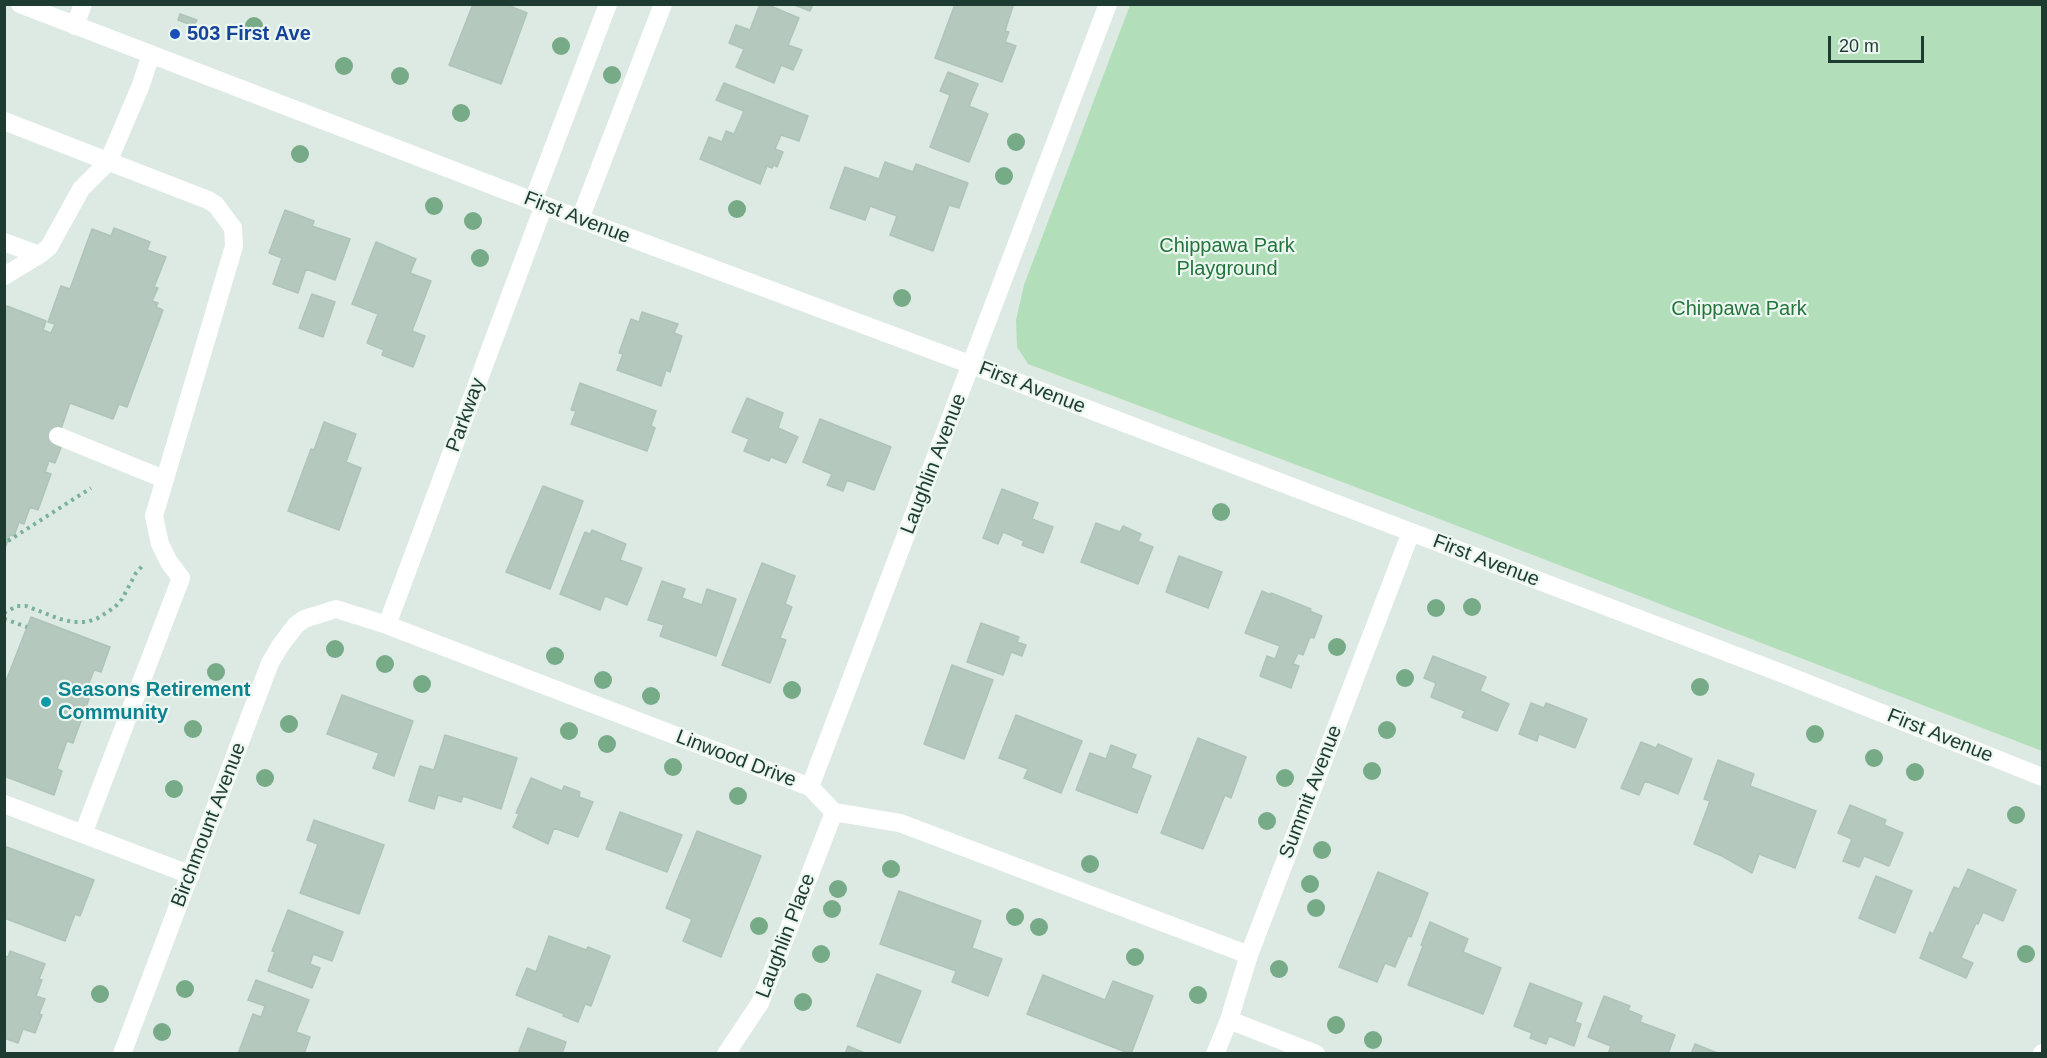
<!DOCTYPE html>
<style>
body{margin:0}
#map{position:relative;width:2047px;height:1058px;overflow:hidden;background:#ddeae3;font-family:Helvetica,sans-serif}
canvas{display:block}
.frame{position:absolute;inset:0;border:6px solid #1d3b30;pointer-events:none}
.scale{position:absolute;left:1828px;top:36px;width:96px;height:27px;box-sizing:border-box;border:3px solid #1d3b30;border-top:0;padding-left:8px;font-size:18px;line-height:21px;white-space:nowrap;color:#1d3b30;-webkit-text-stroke:4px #edf7f1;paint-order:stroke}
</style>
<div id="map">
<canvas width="2047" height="1058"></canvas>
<div class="frame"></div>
<div class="scale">20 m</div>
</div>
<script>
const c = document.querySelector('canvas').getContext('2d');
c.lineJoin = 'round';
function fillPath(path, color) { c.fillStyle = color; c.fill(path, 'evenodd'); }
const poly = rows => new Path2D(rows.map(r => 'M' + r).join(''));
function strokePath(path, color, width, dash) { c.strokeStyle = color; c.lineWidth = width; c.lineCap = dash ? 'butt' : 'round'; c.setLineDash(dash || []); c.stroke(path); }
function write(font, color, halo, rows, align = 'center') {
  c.font = font + ' Helvetica,sans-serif'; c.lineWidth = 4.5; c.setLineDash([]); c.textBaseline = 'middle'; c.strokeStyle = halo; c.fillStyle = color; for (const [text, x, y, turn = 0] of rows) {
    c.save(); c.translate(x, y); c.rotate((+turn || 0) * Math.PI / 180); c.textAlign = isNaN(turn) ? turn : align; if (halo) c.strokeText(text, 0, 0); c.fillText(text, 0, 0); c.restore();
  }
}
fillPath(poly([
 [1130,5,2042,5,2042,751,1390,500,1028,364,1017,347,1016,320,1024,285]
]), '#b3deba');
const building = poly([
 [473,4,505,4,527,13,501,84,449,65,473,4],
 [760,4,766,4,799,18,788,45,802,50,793,70,781,65,774,83,736,67,744,49,729,43,736,25,750,30,760,4],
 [792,4,813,4,810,11,792,4],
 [955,4,1008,4,1013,6,1005,31,1009,32,1005,42,1016,46,1002,82,935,58,955,4],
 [180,14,197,20,194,26,178,20,180,14],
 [948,72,978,84,969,106,988,114,969,162,930,147,950,95,940,91,948,72],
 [724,83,808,116,799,141,781,135,775,149,783,152,777,167,774,165,772,168,767,166,760,184,700,159,709,137,722,142,726,131,734,134,744,111,716,100,724,83],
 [885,162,913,172,916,164,968,183,959,208,949,205,933,251,890,235,897,216,870,206,865,220,830,208,845,167,879,179,885,162],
 [285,210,314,221,312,226,350,239,335,280,306,269,298,293,273,284,282,258,269,253,285,210],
 [114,228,150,242,147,250,166,257,154,287,158,288,152,301,158,303,156,307,163,310,127,407,119,404,113,419,70,403,56,443,62,445,55,463,49,461,45,472,51,474,38,510,30,507,24,524,19,522,14,536,10,535,4,551,4,312,7,306,46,321,43,330,51,333,55,324,48,322,61,286,70,289,92,229,111,236,114,228],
 [376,242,416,259,410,273,431,281,412,331,425,336,413,367,382,355,384,350,367,343,378,314,352,304,376,242],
 [312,294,335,302,323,337,299,328,312,294],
 [642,312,678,324,674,333,682,336,670,372,666,370,661,386,617,370,623,354,619,353,631,319,639,322,642,312],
 [580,383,656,411,651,426,655,428,647,451,571,424,576,411,571,410,580,383],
 [747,398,783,413,778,428,798,437,786,463,771,457,769,461,744,451,749,439,732,432,747,398],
 [820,419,891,447,874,490,847,480,843,491,827,485,832,474,803,462,820,419],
 [324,422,356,434,346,462,361,468,339,530,288,511,311,449,314,450,324,422],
 [543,486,583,501,550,589,506,572,543,486],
 [1002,489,1038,503,1032,519,1053,527,1043,553,1022,545,1024,541,1003,532,998,544,983,538,1002,489],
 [1096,523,1120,532,1123,526,1141,534,1138,541,1153,547,1138,584,1081,562,1096,523],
 [592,530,626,544,620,560,642,568,627,605,605,596,600,610,560,594,585,532,590,534,592,530],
 [1179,556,1222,572,1208,608,1166,592,1179,556],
 [762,563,795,576,785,604,792,607,780,638,786,640,770,683,722,665,762,563],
 [662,581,685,589,682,598,702,605,707,589,736,599,716,656,660,636,664,625,648,620,662,581],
 [1262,591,1271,595,1271,593,1311,609,1310,611,1322,616,1314,638,1310,637,1303,655,1298,653,1293,664,1299,666,1291,688,1260,676,1267,656,1275,659,1280,646,1245,633,1262,591],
 [31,617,110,647,101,672,94,670,91,678,84,697,89,699,74,740,73,743,67,741,57,769,62,771,54,795,4,776,4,686,31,617],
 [981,623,1019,637,1017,642,1026,645,1022,656,1011,652,1003,675,967,662,981,623],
 [1433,656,1486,677,1480,691,1509,704,1497,731,1462,717,1465,711,1431,697,1436,683,1424,678,1433,656],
 [952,665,993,680,964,759,924,744,952,665],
 [342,695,413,721,394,776,373,768,379,753,327,734,342,695],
 [1531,703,1544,708,1546,703,1587,719,1575,748,1539,734,1537,741,1519,734,1531,703],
 [1016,715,1082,741,1061,793,1024,778,1028,769,999,758,1016,715],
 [445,735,517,758,501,809,463,796,461,802,438,795,434,809,409,801,420,766,434,770,445,735],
 [1198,738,1246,757,1231,798,1225,795,1203,849,1161,833,1198,738],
 [1641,742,1656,748,1658,744,1692,759,1678,794,1645,781,1639,795,1621,788,1641,742],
 [1111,745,1136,755,1131,768,1151,776,1137,813,1076,790,1090,753,1106,759,1111,745],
 [1718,760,1754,774,1750,786,1816,811,1795,868,1759,854,1752,873,1722,856,1694,844,1710,801,1704,799,1718,760],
 [531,778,562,791,564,786,580,792,579,797,593,802,578,837,554,828,548,844,513,827,519,814,516,813,531,778],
 [1850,805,1886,820,1884,825,1903,833,1889,866,1864,856,1859,867,1843,861,1852,839,1838,833,1850,805],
 [620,812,682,835,667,872,606,849,620,812],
 [314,820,384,845,359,914,300,893,318,844,307,840,314,820],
 [697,831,761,856,721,957,683,941,692,919,666,908,697,831],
 [4,846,94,880,80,916,75,914,65,941,4,918,4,846],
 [1968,869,2016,890,2003,921,1983,912,1978,924,1976,923,1961,958,1973,963,1966,978,1920,958,1930,932,1933,934,1954,887,1959,889,1968,869],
 [1378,872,1428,893,1411,937,1408,936,1395,967,1385,963,1377,982,1339,967,1378,872],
 [1876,876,1912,891,1895,933,1859,918,1876,876],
 [899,891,981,921,972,948,1002,959,988,996,952,982,956,971,880,944,899,891],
 [288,910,343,932,332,961,313,954,310,964,320,968,312,988,268,971,275,952,272,951,288,910],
 [1430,922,1468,939,1463,952,1501,968,1483,1014,1408,985,1423,946,1421,945,1430,922],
 [549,936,586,950,588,947,610,956,591,1006,585,1004,578,1022,563,1016,564,1014,516,995,527,968,536,972,549,936],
 [10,951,45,964,39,979,42,980,36,996,45,999,39,1014,42,1015,35,1033,23,1029,18,1043,4,1038,4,956,8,957,10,951],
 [877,974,921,991,900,1043,857,1026,877,974],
 [1043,975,1105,1000,1113,981,1153,996,1131,1054,1027,1014,1043,975],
 [256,980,309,1000,296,1032,310,1037,304,1054,238,1054,253,1014,261,1017,265,1006,248,1000,256,980],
 [1530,983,1582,1003,1575,1022,1581,1024,1574,1046,1549,1036,1546,1044,1530,1038,1532,1033,1514,1026,1530,983],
 [1604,996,1630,1006,1628,1010,1642,1016,1640,1022,1675,1035,1668,1054,1608,1054,1611,1046,1588,1037,1604,996],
 [528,1028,566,1042,562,1054,518,1054,528,1028],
 [1695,1044,1720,1054,1691,1054,1695,1044],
 [848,1046,867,1054,845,1054,848,1046]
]);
fillPath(building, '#b5c8be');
strokePath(building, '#afc4b9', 1.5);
strokePath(poly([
 [8,541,91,488],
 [4,613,17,606,26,606,60,619,73,622,87,622,98,618,115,607,122,599,136,573,143,565],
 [4,619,27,627],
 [4,682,6,682]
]), '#7ab19b', 4, [3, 4.5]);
strokePath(poly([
 [20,4,593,224,972,365,1776,671,2042,777],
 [75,26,83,4],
 [4,121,208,200,216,205,233,228,234,246,154,516,160,544,169,562,181,578,83,834],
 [533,201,608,4],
 [580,219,663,4],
 [4,242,39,255,49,247,81,189,108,162,141,85,151,54],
 [4,276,39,255],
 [58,436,164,479],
 [387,625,544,205],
 [810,787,1108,4],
 [4,804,191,875],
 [1229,1020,1316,1054],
 [122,1054,270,663,280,646,296,625,304,619,336,609,387,625,810,787,834,812,900,823,1249,955],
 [726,1054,760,1003,834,812],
 [1215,1054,1229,1020,1249,955,1411,532],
 [2042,1054,2042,1053]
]), '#fff', 18);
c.fillStyle = '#77aa87';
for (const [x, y] of [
 [254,26],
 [561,46],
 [344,66],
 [612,75],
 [400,76],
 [461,113],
 [1016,142],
 [300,154],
 [1004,176],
 [434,206],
 [737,209],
 [473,221],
 [480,258],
 [902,298],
 [1221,512],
 [1472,607],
 [1436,608],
 [1337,647],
 [335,649],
 [555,656],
 [385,664],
 [216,672],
 [1405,678],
 [603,680],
 [422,684],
 [1700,687],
 [792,690],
 [651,696],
 [289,724],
 [193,729],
 [1387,730],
 [569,731],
 [1815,734],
 [607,744],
 [1874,758],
 [673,767],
 [1372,771],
 [1915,772],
 [265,778],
 [1285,778],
 [174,789],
 [738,796],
 [2016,815],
 [1267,821],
 [1322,850],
 [1090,864],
 [891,869],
 [1310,884],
 [838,889],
 [1316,908],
 [832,909],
 [1015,917],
 [759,926],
 [1039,927],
 [821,954],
 [2026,954],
 [1135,957],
 [1279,969],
 [185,989],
 [100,994],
 [1198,995],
 [803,1002],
 [1336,1025],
 [162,1032],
 [1373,1040]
]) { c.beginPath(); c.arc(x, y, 9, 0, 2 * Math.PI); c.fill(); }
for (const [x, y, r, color] of [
 [175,34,6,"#1a4fb4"],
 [46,702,6,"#0f9aa8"]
]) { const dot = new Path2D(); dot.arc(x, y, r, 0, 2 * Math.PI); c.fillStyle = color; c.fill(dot); strokePath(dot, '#edf7f1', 2); }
write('bold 20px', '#164399', '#edf7f1', [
 ["503 First Ave",187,34]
], 'left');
write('20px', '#1d3b30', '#edf7f1', [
 ["First Avenue",577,218,21],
 ["First Avenue",1032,388,21],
 ["Parkway",466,415,-70],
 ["Laughlin Avenue",934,464,-69],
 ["First Avenue",1486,561,21],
 ["First Avenue",1940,736,22],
 ["Linwood Drive",736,759,21],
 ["Summit Avenue",1311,792,-69],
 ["Birchmount Avenue",209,825,-69],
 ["Laughlin Place",786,936,-69]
]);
write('20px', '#24753c', '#edf7f1', [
 ["Chippawa Park",1227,246],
 ["Playground",1227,269],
 ["Chippawa Park",1739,309]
]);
write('bold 20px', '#0d838f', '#edf7f1', [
 ["Seasons Retirement",58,690],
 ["Community",58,713]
], 'left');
</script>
